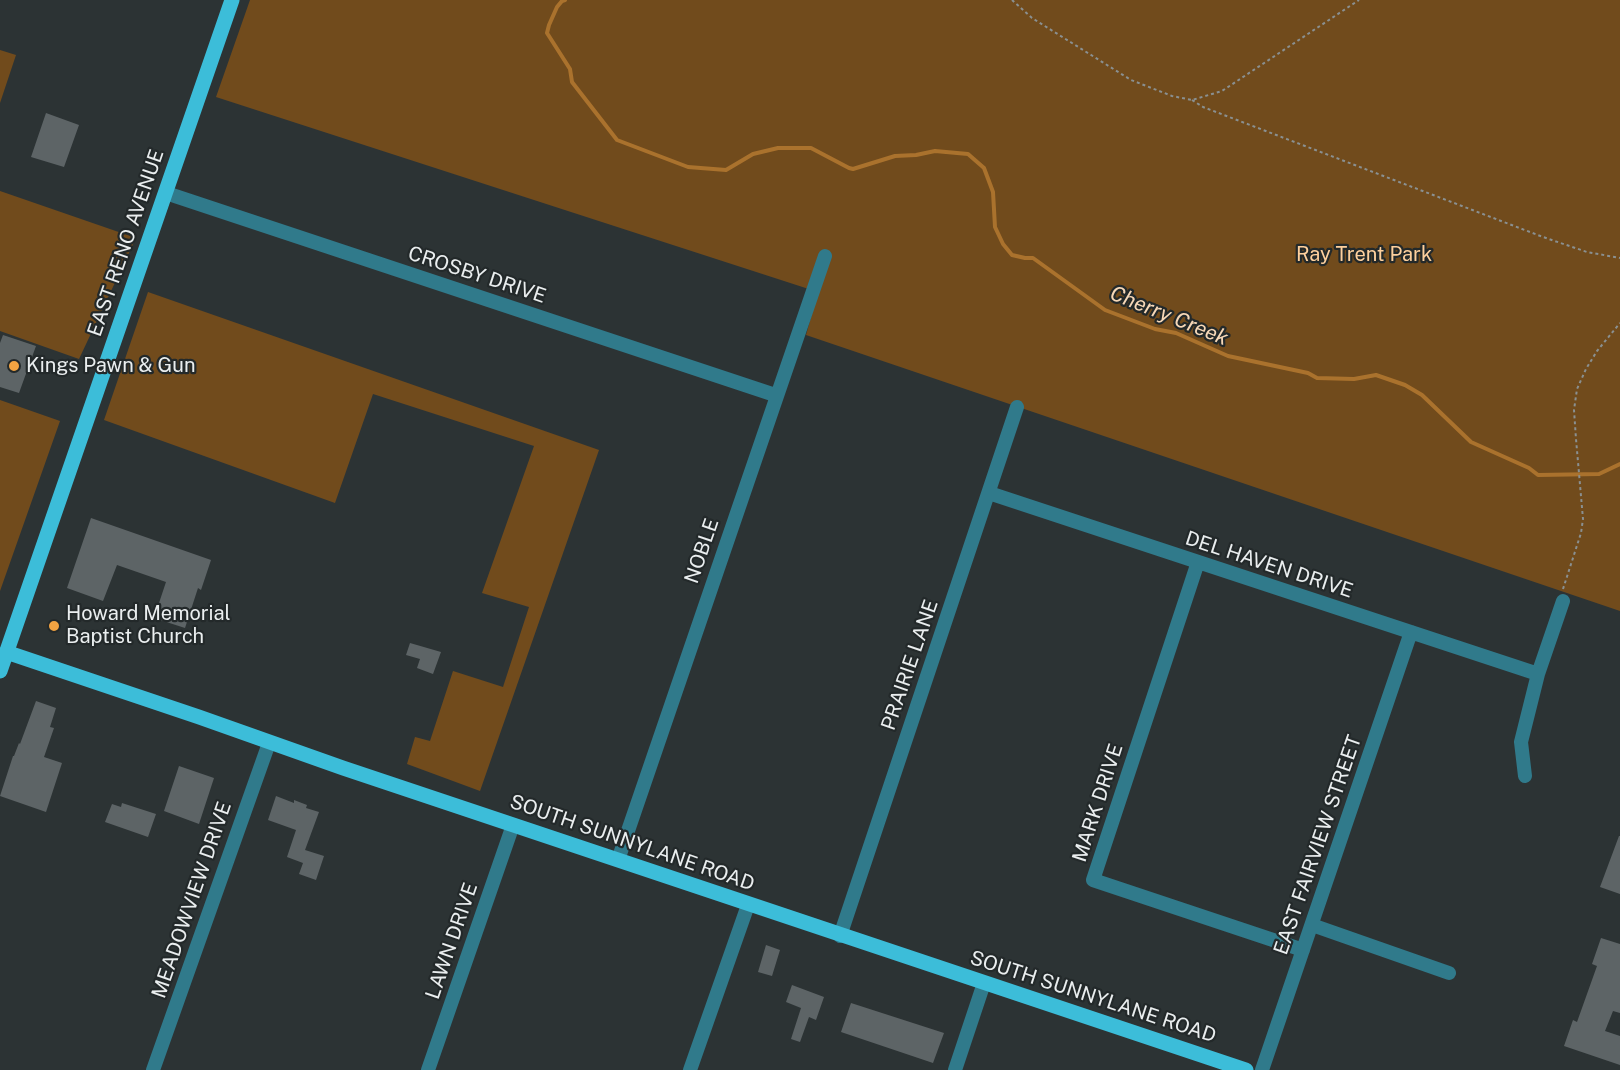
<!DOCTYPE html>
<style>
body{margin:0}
canvas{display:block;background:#2c3334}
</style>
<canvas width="1620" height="1070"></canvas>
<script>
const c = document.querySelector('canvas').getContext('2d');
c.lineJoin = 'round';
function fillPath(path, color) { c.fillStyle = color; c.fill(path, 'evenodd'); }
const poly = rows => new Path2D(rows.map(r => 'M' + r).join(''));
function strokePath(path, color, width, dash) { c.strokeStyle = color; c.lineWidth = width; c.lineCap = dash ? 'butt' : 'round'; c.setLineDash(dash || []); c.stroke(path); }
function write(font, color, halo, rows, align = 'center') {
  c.font = font + ' "Public Sans",sans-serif'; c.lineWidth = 4.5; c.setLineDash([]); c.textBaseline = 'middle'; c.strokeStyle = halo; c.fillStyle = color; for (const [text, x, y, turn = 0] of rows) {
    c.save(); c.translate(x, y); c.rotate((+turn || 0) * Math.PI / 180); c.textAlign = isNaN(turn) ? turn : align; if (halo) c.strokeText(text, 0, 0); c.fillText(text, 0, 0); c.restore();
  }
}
fillPath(poly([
 [250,0,1620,0,1620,611,806,335,818,292,216,97],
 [0,50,16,55,0,103],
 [0,191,136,238,79,359,0,331],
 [148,292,599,450,480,791,407,764,415,737,430,741,453,671,503,687,529,607,482,593,534,446,373,394,335,503,104,420],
 [0,400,60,421,0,591]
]), '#714b1c');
strokePath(poly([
 [565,0,562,1,557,7,549,25,547,33,570,69,572,82,617,140,688,167,726,170,753,154,778,148,811,148,849,168,853,169,895,156,916,155,935,151,968,154,984,168,993,192,995,227,1003,244,1012,255,1025,258,1033,258,1105,310,1155,329,1176,333,1228,356,1308,373,1317,378,1354,379,1376,375,1405,385,1422,395,1471,442,1529,468,1538,475,1599,474,1620,464]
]), '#aa722d', 4);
fillPath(poly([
 [46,113,79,125,64,167,31,157],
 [3,335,36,346,19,393,0,387,0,343],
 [91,518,211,560,201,590,198,588,185,628,154,618,166,582,117,565,103,601,67,588],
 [410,643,441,652,433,674,417,668,420,659,406,655],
 [36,701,56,708,50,727,54,728,44,757,62,763,46,812,0,796,13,756,14,756,19,743,20,744],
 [179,766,214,778,199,824,164,811],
 [276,796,294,803,294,800,307,805,306,808,319,812,305,850,324,856,316,880,299,874,303,863,287,857,296,830,268,820],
 [122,803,156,814,148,837,105,822,112,804,121,807],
 [1619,836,1620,836,1620,894,1600,887],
 [1601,938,1620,944,1620,1013,1613,1011,1605,1031,1620,1036,1620,1065,1564,1046,1573,1020,1577,1022,1597,966,1592,964],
 [766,945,780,950,772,976,758,972],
 [792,985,824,997,816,1020,809,1017,800,1042,791,1039,801,1008,786,1002],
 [851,1003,944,1033,933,1063,841,1032]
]), '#5d6466');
strokePath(poly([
 [1012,0,1032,18,1131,80,1172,96,1192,100,1222,91,1359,0],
 [1192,100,1203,107,1543,237,1587,252,1620,258],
 [1563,589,1581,533,1583,519,1576,439,1574,410,1577,389,1586,369,1597,351,1620,323]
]), '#8a9091', 2, [3, 3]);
strokePath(poly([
 [166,193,775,395],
 [989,493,1538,674],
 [1198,562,1093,880,1303,950],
 [1525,776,1521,742,1538,674,1563,601],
 [618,860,825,256],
 [1312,925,1449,973],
 [840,936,1017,407],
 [153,1070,269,743],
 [428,1070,513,825],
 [690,1070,748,905],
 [955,1070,984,983],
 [1262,1070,1411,632]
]), '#307a8b', 14);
strokePath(poly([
 [6,652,199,717,343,768,1246,1070],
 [0,671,232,0]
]), '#3cbdd9', 15);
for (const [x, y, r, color] of [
 [14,366,6,"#f3a442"],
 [54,626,6,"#f3a442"]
]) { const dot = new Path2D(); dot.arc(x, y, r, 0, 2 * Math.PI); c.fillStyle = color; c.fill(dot); strokePath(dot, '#23292a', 2); }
write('20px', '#eaeeef', '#23292a', [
 ["EAST RENO AVENUE",126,243,-71],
 ["CROSBY DRIVE",477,275,18],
 ["NOBLE",702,551,-71],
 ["DEL HAVEN DRIVE",1269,565,18],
 ["PRAIRIE LANE",910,665,-71],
 ["MARK DRIVE",1098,803,-72],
 ["SOUTH SUNNYLANE ROAD",632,843,19],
 ["EAST FAIRVIEW STREET",1318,845,-71],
 ["MEADOWVIEW DRIVE",192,900,-71],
 ["LAWN DRIVE",452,941,-71],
 ["SOUTH SUNNYLANE ROAD",1093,997,18]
]);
write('20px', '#fed09d', '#23292a', [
 ["Ray Trent Park",1364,255]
]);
write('20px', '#eaeeef', '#23292a', [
 ["Kings Pawn & Gun",26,366],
 ["Howard Memorial",66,614],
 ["Baptist Church",66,637]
], 'left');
write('italic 21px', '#f7d8b7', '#23292a', [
 ["Cherry Creek",1169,316,22]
]);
</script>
